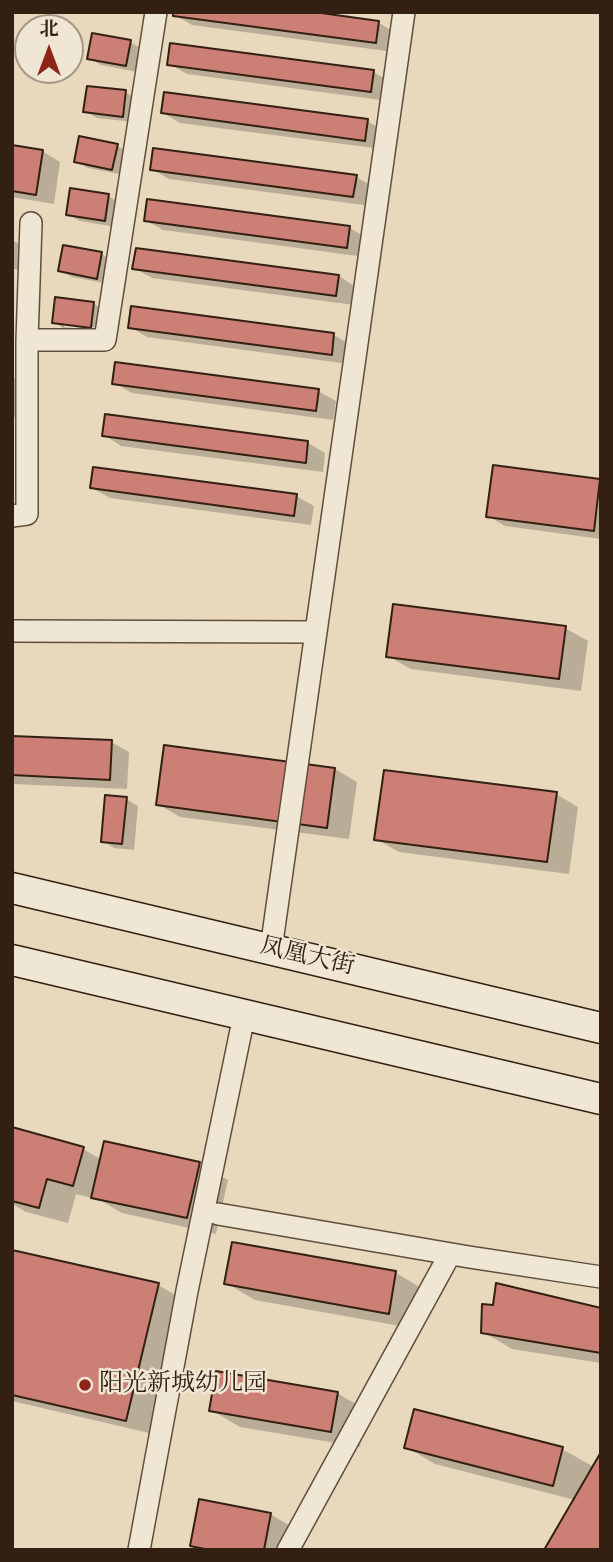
<!DOCTYPE html>
<meta charset="utf-8">
<style>
body{margin:0}
#map{position:relative;width:613px;height:1562px;overflow:hidden;background:#e8d9bd;font-family:"IM FELL DW Pica","Noto Serif SC",serif}
canvas{display:block}
.frame{position:absolute;inset:0;border:14px solid #332012;pointer-events:none}
.north{position:absolute;left:14px;top:14px;width:70px;height:70px;box-sizing:border-box;background:#f0e6d4;border:2px solid #a49786;border-radius:50%;rotate:0deg;font-size:19px;font-weight:700;line-height:28px;text-align:center;color:#332012}
.north::after{content:'';display:block;margin:auto;width:24px;height:32px;background:#8f2418;clip-path:polygon(50% 0,100% 100%,50% 72%,0 100%)}
</style>
<div id="map">
<canvas width="613" height="1562"></canvas>
<div class="frame"></div>
<div class="north">北</div>
</div>
<script>
const c = document.querySelector('canvas').getContext('2d');
c.lineJoin = 'round';
function fillPath(path, color) { c.fillStyle = color; c.fill(path, 'evenodd'); }
const poly = rows => new Path2D(rows.map(r => 'M' + r).join(''));
function strokePath(path, color, width, dash) { c.strokeStyle = color; c.lineWidth = width; c.lineCap = dash ? 'butt' : 'round'; c.setLineDash(dash || []); c.stroke(path); }
function write(font, color, halo, rows, align = 'center') {
  c.font = font + ' "IM FELL DW Pica","Noto Serif SC",serif'; c.lineWidth = 5; c.setLineDash([]); c.textBaseline = 'middle'; c.strokeStyle = halo; c.fillStyle = color; for (const [text, x, y, turn = 0] of rows) {
    c.save(); c.translate(x, y); c.rotate((+turn || 0) * Math.PI / 180); c.textAlign = isNaN(turn) ? turn : align; if (halo) c.strokeText(text, 0, 0); c.fillText(text, 0, 0); c.restore();
  }
}
fillPath(poly([
 [175,15,379,23,396,33,394,52,192,25],
 [130,42,142,49,138,72,101,65,89,58],
 [169,64,373,72,391,82,388,101,187,74],
 [125,92,137,99,134,122,97,118,85,111],
 [163,113,367,121,385,131,382,149,180,123],
 [117,146,129,153,124,175,88,168,76,161],
 [12,147,42,151,60,162,54,204,12,197],
 [152,169,356,177,374,187,371,206,169,179],
 [108,196,120,203,116,227,80,221,68,214],
 [145,220,350,228,367,238,365,257,163,230],
 [12,240,30,250,29,269,12,269],
 [101,254,113,261,109,284,72,277,60,270],
 [134,268,339,276,356,287,354,305,152,278],
 [94,304,106,311,103,334,65,329,54,322],
 [64,323,100,328,99,331,64,327],
 [130,327,334,335,351,345,349,364,147,337],
 [12,377,24,384,22,417,12,417],
 [114,383,318,391,336,401,333,420,132,393],
 [106,416,308,443,325,453,323,472,121,446,104,435],
 [600,481,601,539,505,526,488,516],
 [92,488,296,496,314,506,311,525,110,498],
 [565,628,588,641,581,691,411,669,388,656],
 [12,737,111,742,129,752,127,789,12,784],
 [335,769,357,782,349,839,180,817,158,804],
 [556,794,578,807,569,874,399,852,376,839],
 [126,799,138,806,134,850,114,848,103,841],
 [12,1129,83,1149,102,1160,199,1164,228,1180,216,1234,122,1213,100,1200,76,1194,68,1223,26,1212,12,1204],
 [12,1251,158,1285,180,1298,149,1433,12,1401],
 [396,1273,425,1290,417,1329,255,1300,226,1283],
 [601,1310,601,1363,512,1349,483,1332],
 [337,1393,366,1410,360,1447,240,1427,211,1410],
 [406,1447,562,1449,594,1467,575,1500,435,1464],
 [270,1514,299,1531,295,1550,200,1550,192,1545]
]), '#0003');
const building = poly([
 [173,12,314,12,379,21,376,43,173,16,173,12],
 [92,33,131,40,126,66,87,59,92,33],
 [170,43,374,70,371,92,167,65,170,43],
 [87,86,126,90,123,117,83,112,87,86],
 [164,92,368,119,365,141,161,113,164,92],
 [79,136,118,144,112,170,74,162,79,136],
 [12,145,43,150,36,195,12,191,12,145],
 [153,148,357,175,353,197,150,170,153,148],
 [70,188,109,194,105,221,66,215,70,188],
 [147,199,350,226,347,248,144,221,147,199],
 [63,245,102,252,97,279,58,271,63,245],
 [136,248,339,275,336,296,132,269,136,248],
 [55,297,94,302,91,328,52,323,55,297],
 [131,306,334,333,332,355,128,328,131,306],
 [115,362,319,389,316,411,112,384,115,362],
 [105,414,308,441,306,463,102,436,105,414],
 [493,465,600,479,594,531,486,517,493,465],
 [93,467,297,494,294,516,90,488,93,467],
 [393,604,566,626,559,679,386,657,393,604],
 [12,736,112,740,110,780,12,775,12,736],
 [164,745,335,768,327,828,156,805,164,745],
 [384,770,557,792,547,862,374,840,384,770],
 [105,795,127,797,122,844,101,842,105,795],
 [12,1127,84,1147,73,1186,47,1179,39,1208,12,1201,12,1127],
 [104,1141,200,1162,187,1218,91,1198,104,1141],
 [232,1242,396,1271,389,1314,224,1284,232,1242],
 [12,1250,159,1283,126,1421,12,1395,12,1250],
 [496,1283,601,1308,601,1353,481,1333,482,1304,493,1305,496,1283],
 [216,1371,338,1392,331,1432,209,1411,216,1371],
 [414,1409,563,1447,553,1486,404,1448,414,1409],
 [601,1452,601,1550,544,1550,601,1452],
 [199,1499,271,1513,264,1550,210,1550,190,1546,199,1499]
]);
fillPath(building, '#cc8075');
strokePath(building, '#332012', 2);
const minor = poly([
 [31,223,27,340,105,340,156,12],
 [12,516,27,514,27,340],
 [12,631,316,632],
 [271,949,404,12],
 [218,1214,469,1257,601,1277],
 [139,1550,187,1291,244,1016],
 [288,1550,450,1254]
]);
const secondary = poly([
 [12,888,601,1028],
 [12,960,601,1099]
]);
strokePath(minor, '#604e3d', 24);
strokePath(secondary, '#332012', 33);
strokePath(minor, '#f0e6d4', 21);
strokePath(secondary, '#f0e6d4', 30);
for (const [x, y, r, color] of [
 [85,1385,7,"#8f2418"]
]) { const dot = new Path2D(); dot.arc(x, y, r, 0, 2 * Math.PI); c.fillStyle = color; c.fill(dot); strokePath(dot, '#f0e6d4', 2.5); }
write('24px', '#332012', '#f0e6d4', [
 ["凤凰大街",307,958,13]
]);
write('24px', '#332012', '#f0e6d4', [
 ["阳光新城幼儿园",99,1385]
], 'left');
</script>
